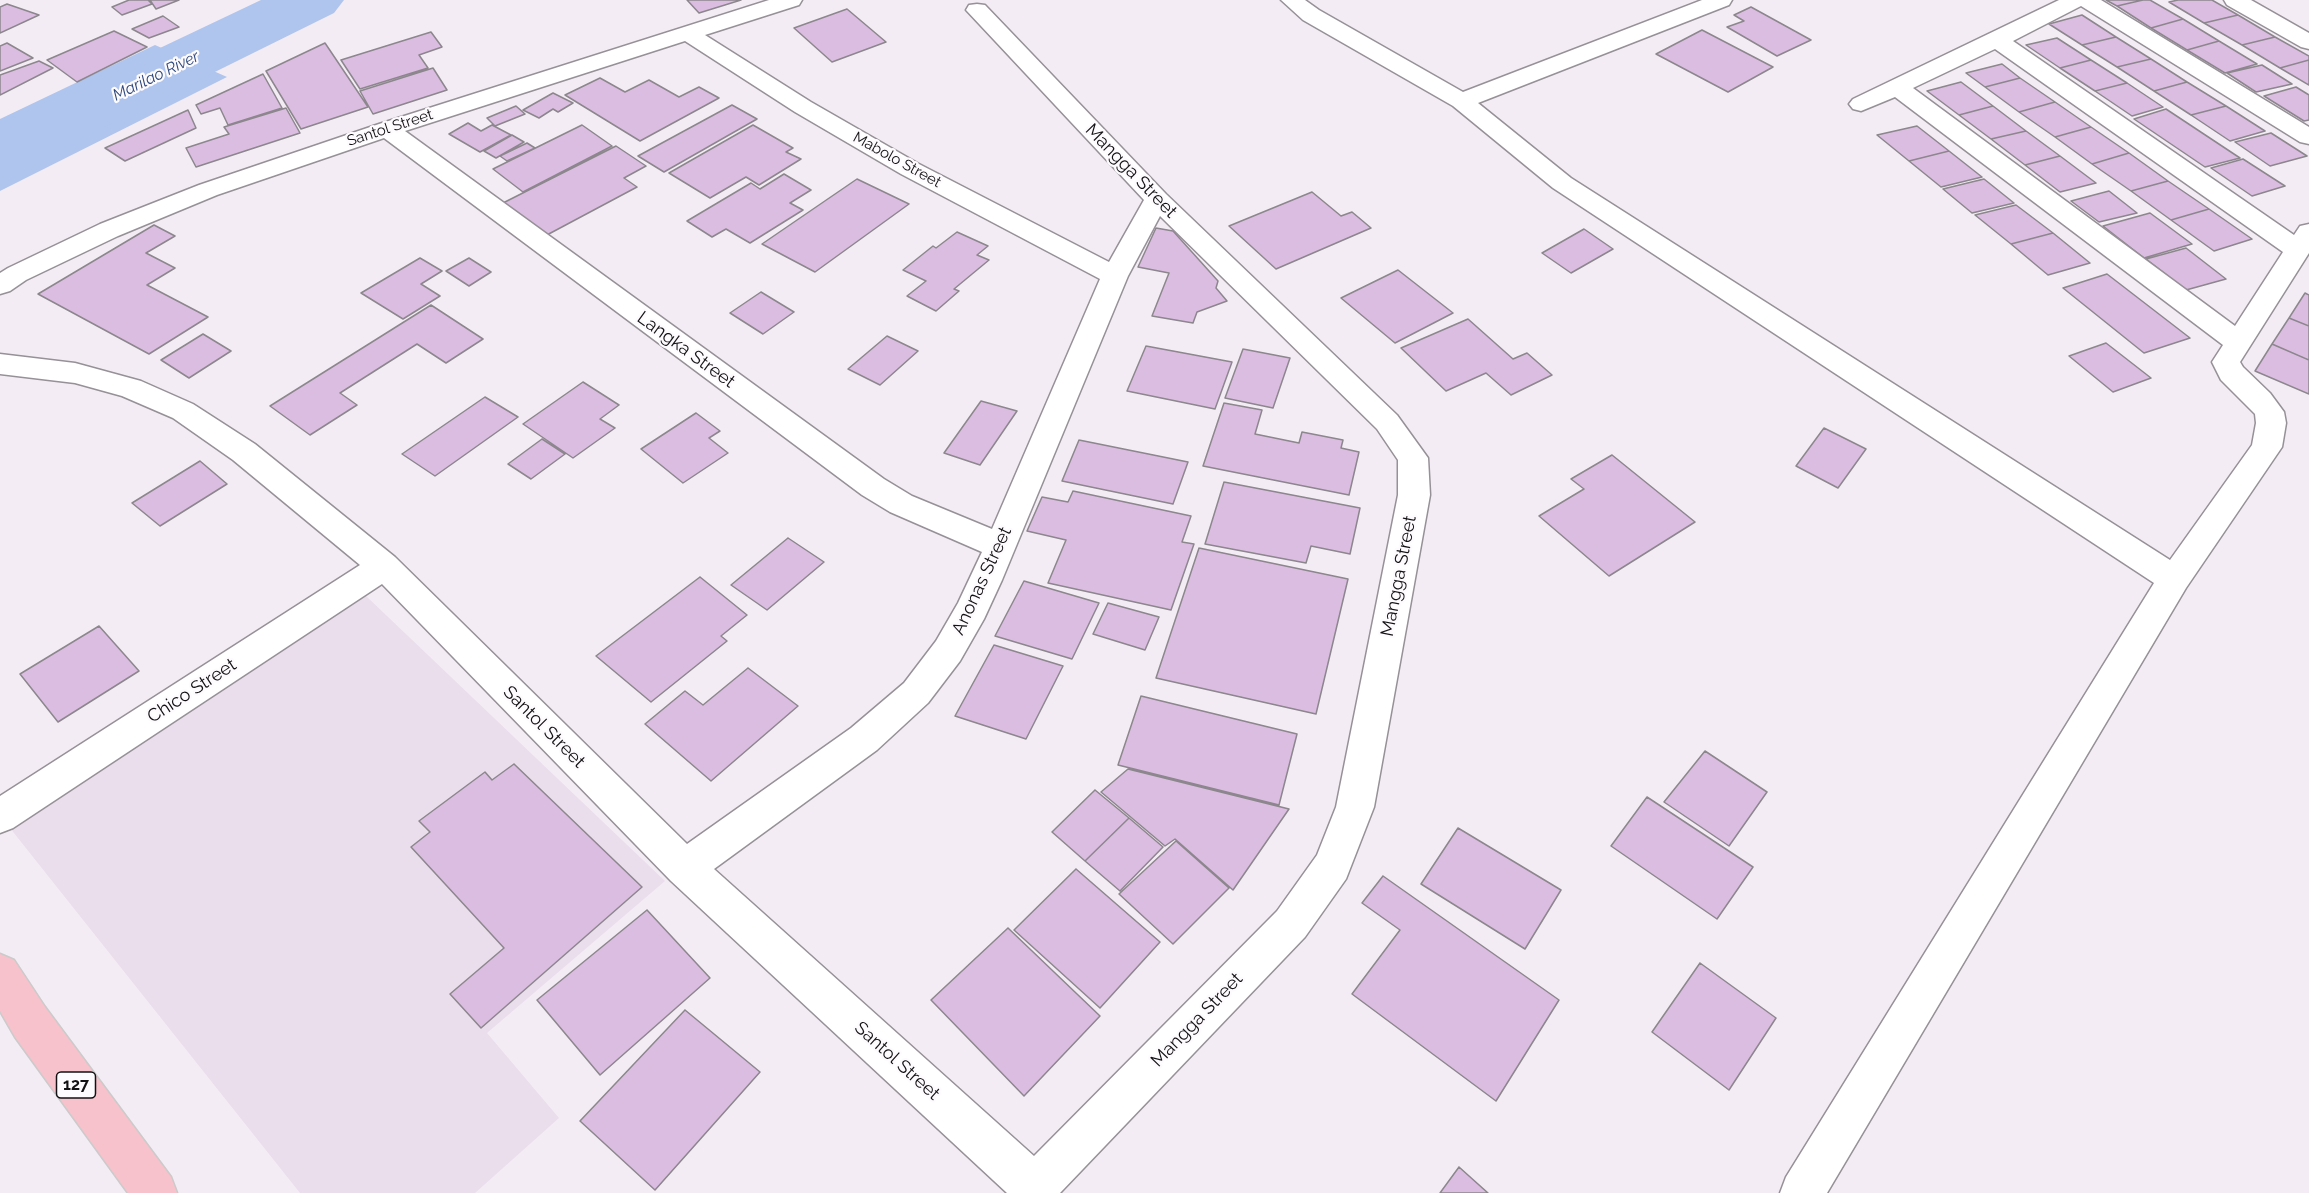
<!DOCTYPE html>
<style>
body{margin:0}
canvas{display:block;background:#f3ecf4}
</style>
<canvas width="2309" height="1193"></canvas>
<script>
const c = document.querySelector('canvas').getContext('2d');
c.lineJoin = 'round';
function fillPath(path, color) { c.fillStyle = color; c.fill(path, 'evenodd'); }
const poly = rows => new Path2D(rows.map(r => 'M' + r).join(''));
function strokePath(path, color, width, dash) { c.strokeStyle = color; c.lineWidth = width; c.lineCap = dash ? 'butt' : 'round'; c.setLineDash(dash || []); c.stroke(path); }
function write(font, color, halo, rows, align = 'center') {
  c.font = font + ' Raleway,sans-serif'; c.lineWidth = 4.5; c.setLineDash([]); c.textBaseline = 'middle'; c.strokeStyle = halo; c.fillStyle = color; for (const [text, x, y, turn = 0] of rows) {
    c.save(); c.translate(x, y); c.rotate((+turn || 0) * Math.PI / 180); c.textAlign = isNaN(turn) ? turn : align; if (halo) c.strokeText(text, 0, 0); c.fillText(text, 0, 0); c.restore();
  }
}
fillPath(poly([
 [365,595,665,881,487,1033,559,1118,475,1193,300,1193,6,823]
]), '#eadeec');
fillPath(poly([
 [155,45,227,77,0,191,0,119]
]), '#afc5ed');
fillPath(poly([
 [261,0,344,0,334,13,25,166,0,173,0,124,261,0]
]), '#afc5ed');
const building = poly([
 [129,0,148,0,152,4,122,15,112,7,129,0],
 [150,0,179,0,156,9,150,0],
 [687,0,741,0,699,13,687,0],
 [2106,0,2143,0,2117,6,2106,0],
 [2143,0,2150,0,2183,19,2151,28,2117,6,2143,0],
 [2178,0,2212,0,2238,15,2204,23,2169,2,2178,0],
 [7,4,39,15,0,33,0,7,7,4],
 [1751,7,1811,40,1777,56,1727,27,1744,21,1734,15,1751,7],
 [847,9,886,42,832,62,794,28,847,9],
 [2082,15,2116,37,2082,45,2049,24,2082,15],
 [2238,15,2275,37,2242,45,2204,23,2238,15],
 [163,16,179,27,149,38,132,29,163,16],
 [2183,19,2219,41,2187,50,2151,28,2183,19],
 [1702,30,1773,67,1728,92,1656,54,1702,30],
 [114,31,147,47,77,82,47,60,114,31],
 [431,32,442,47,419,55,428,68,360,89,341,60,431,32],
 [2116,37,2151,59,2117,67,2082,45,2116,37],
 [2275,37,2309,56,2309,60,2280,68,2242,45,2275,37],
 [2057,38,2091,60,2060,68,2026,45,2057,38],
 [2219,41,2257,64,2225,73,2187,50,2219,41],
 [7,43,33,58,0,71,0,46,7,43],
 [325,43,368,107,301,129,266,71,325,43],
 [2151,59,2187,82,2154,91,2117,67,2151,59],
 [2091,60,2127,83,2095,91,2060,68,2091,60],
 [2309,60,2309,85,2280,68,2309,60],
 [39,61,53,68,0,95,0,75,39,61],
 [2002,64,2020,78,1985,87,1966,73,2002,64],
 [2262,65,2292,84,2256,92,2227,73,2262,65],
 [433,68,447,90,373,114,360,91,433,68],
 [263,74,282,108,228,125,220,108,201,114,196,105,263,74],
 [600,78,625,92,649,80,679,97,699,87,719,98,640,141,565,95,600,78],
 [2020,78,2055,102,2019,112,1985,87,2020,78],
 [1961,82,1993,106,1959,115,1927,91,1961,82],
 [2187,82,2226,106,2191,115,2154,91,2187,82],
 [2127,83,2163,107,2132,116,2095,91,2127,83],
 [2296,87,2309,95,2309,120,2304,121,2264,96,2296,87],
 [553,93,573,103,558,112,553,109,539,118,523,110,553,93],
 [2055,102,2091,127,2055,137,2019,112,2055,102],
 [732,105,757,119,664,172,638,156,732,105],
 [516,106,525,114,495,126,487,118,516,106],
 [1993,106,2026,131,1991,139,1959,115,1993,106],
 [2226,106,2265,131,2230,141,2191,115,2226,106],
 [286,108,300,133,196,167,186,148,229,134,224,127,286,108],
 [2166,109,2240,158,2205,167,2134,119,2166,109],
 [188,110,196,128,125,161,105,148,188,110],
 [468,123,481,131,492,125,511,135,480,152,449,134,468,123],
 [582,125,612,146,523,192,493,169,582,125],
 [753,125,793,148,786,152,801,159,759,185,746,177,710,198,669,173,753,125],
 [1917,126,1949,151,1909,161,1877,135,1917,126],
 [2091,127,2129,153,2092,164,2055,137,2091,127],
 [2026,131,2060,156,2025,165,1991,139,2026,131],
 [2271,133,2307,156,2270,166,2235,142,2271,133],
 [512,135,524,142,496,158,484,151,512,135],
 [527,143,535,148,507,161,500,156,527,143],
 [616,146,646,166,624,178,637,187,545,236,501,204,616,146],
 [1949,151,1982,177,1941,187,1909,161,1949,151],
 [2129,153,2168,181,2131,191,2092,164,2129,153],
 [2060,156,2096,183,2060,192,2025,165,2060,156],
 [2243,159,2285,186,2252,196,2211,168,2243,159],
 [784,174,811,190,790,203,803,210,750,243,726,229,712,237,687,221,751,183,760,189,784,174],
 [857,179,909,204,815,272,762,244,857,179],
 [1984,179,2014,203,1972,213,1943,189,1984,179],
 [2168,181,2209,209,2171,220,2131,191,2168,181],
 [2109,191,2137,213,2099,222,2071,201,2109,191],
 [1312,192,1341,216,1352,212,1371,228,1276,269,1229,226,1312,192],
 [2016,205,2053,233,2011,244,1975,215,2016,205],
 [2209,209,2252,239,2214,251,2171,220,2209,209],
 [2150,213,2192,244,2144,258,2103,226,2150,213],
 [154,225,175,236,146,253,175,268,147,285,208,317,149,354,38,294,154,225],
 [1156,228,1173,231,1218,281,1216,288,1227,301,1197,312,1193,323,1152,316,1169,273,1138,267,1156,228],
 [1584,229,1613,249,1571,273,1542,253,1584,229],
 [957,232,988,246,977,255,989,260,954,289,959,291,936,311,907,296,926,281,903,270,933,246,936,248,957,232],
 [2053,233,2090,263,2048,275,2011,244,2053,233],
 [2186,248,2226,279,2186,290,2146,259,2186,248],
 [420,258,442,271,421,284,440,296,403,319,361,293,420,258],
 [469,258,491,272,469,286,446,271,469,258],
 [1398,270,1453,313,1395,343,1341,298,1398,270],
 [2107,274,2190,338,2144,353,2063,288,2107,274],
 [761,292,794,312,763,334,730,313,761,292],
 [2305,293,2309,295,2309,326,2289,318,2305,293],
 [431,305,483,339,446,363,417,344,340,393,357,405,310,435,270,406,431,305],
 [2289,318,2309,326,2309,360,2272,344,2289,318],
 [1468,319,1513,359,1527,353,1552,375,1511,395,1486,373,1446,391,1401,348,1468,319],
 [203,334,231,351,189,378,161,360,203,334],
 [887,336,918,351,880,385,848,369,887,336],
 [2106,343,2151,378,2113,392,2069,356,2106,343],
 [2272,344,2309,360,2309,394,2255,371,2272,344],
 [1146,346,1232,362,1215,409,1127,391,1146,346],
 [1243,349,1290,358,1273,408,1225,398,1243,349],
 [583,382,619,405,600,419,615,428,573,458,523,424,583,382],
 [485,397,518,417,435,476,402,454,485,397],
 [981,401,1017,411,980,465,944,453,981,401],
 [1224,403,1262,410,1255,434,1299,443,1302,432,1343,440,1341,448,1359,452,1349,495,1203,466,1224,403],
 [696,413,720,431,709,438,728,453,683,483,641,449,696,413],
 [1824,428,1866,449,1838,488,1796,466,1824,428],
 [542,439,565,454,531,479,508,464,542,439],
 [1079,440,1188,462,1173,504,1062,481,1079,440],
 [1612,455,1695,522,1609,576,1539,516,1584,489,1571,479,1612,455],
 [200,461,227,484,160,526,132,503,200,461],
 [1224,482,1360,508,1350,554,1311,546,1306,563,1205,544,1224,482],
 [1073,491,1191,516,1182,542,1194,544,1171,610,1048,583,1066,540,1027,531,1042,497,1068,502,1073,491],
 [788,538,824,562,767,610,731,585,788,538],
 [1199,548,1348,579,1316,714,1156,678,1199,548],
 [700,577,747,615,721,636,727,641,651,702,596,656,700,577],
 [1024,581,1099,603,1072,659,995,636,1024,581],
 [1108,603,1159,617,1145,650,1093,634,1108,603],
 [99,626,139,671,58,722,20,674,99,626],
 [994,645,1063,666,1026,739,955,716,994,645],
 [748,668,798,706,711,781,645,724,685,691,703,705,748,668],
 [1141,696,1297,734,1279,805,1118,765,1141,696],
 [1705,751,1767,792,1729,846,1664,802,1705,751],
 [514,764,642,887,481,1028,450,994,504,948,411,847,430,832,419,821,485,772,492,780,514,764],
 [1128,769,1289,809,1233,890,1175,839,1165,846,1101,792,1128,769],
 [1095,790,1129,818,1085,861,1052,832,1095,790],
 [1647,797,1753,867,1717,919,1611,846,1647,797],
 [1129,818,1163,847,1120,891,1085,861,1129,818],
 [1458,828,1561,890,1525,949,1421,884,1458,828],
 [1176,841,1229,888,1173,944,1119,894,1176,841],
 [1076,869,1160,942,1100,1008,1014,930,1076,869],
 [1383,876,1559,1000,1496,1101,1352,994,1400,930,1362,903,1383,876],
 [647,910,710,978,600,1075,537,1000,647,910],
 [1008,928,1100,1016,1024,1096,931,1000,1008,928],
 [1700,963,1776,1018,1729,1090,1652,1032,1700,963],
 [685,1010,760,1072,655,1190,580,1121,685,1010],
 [1459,1167,1488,1193,1440,1193,1459,1167]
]);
fillPath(building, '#dcbde2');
strokePath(building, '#8c868d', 1.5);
const street = poly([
 [769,0,802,0,799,5,705,35,811,102,919,164,1109,262,1144,200,966,10,969,5,977,4,985,5,1166,194,1397,415,1428,458,1430,495,1374,807,1346,879,1305,937,1060,1193,1007,1193,671,881,382,584,13,828,0,833,0,796,360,565,233,460,173,418,122,396,75,383,0,374,0,354,75,363,141,381,193,404,255,444,395,557,687,844,851,728,904,683,936,641,958,603,982,552,890,512,862,495,384,138,217,195,118,236,26,280,10,291,0,294,0,273,8,268,100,224,199,185,379,124,769,0],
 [685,41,795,112,901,174,1100,279,992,529,912,496,884,479,405,131,685,41],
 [1160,216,1377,429,1398,460,1398,495,1336,807,1317,855,1277,911,1034,1156,714,869,877,750,928,703,960,661,984,619,1002,580,1128,276,1160,216],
 [1281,0,1305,0,1319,10,1463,92,1702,0,1732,0,1729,5,1478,103,1571,178,2170,560,2252,445,2256,423,2255,414,2221,380,2212,362,2223,345,1895,97,1861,111,1853,109,1849,104,1853,99,2059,0,2101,0,2309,127,2309,144,2300,142,2081,6,2013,41,2294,235,2300,226,2309,224,2309,253,2240,362,2243,367,2270,393,2284,412,2286,423,2282,447,2186,588,1827,1193,1780,1193,1786,1177,2154,583,1553,188,1453,106,1303,20,1281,0],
 [1995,49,2283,252,2235,326,1913,88,1995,49],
 [2224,0,2251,0,2309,33,2309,49,2301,47,2227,5,2224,0]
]);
const primary = poly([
 [0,954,14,960,45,1007,171,1177,177,1193,128,1193,15,1037,0,1011,0,954]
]);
strokePath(street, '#969097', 3);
strokePath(primary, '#cbcbcb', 3);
fillPath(street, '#fff');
fillPath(primary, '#f7c2cb');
write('15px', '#131114', '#fefbfe', [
 ["Santol Street",390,128,-18],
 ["Mabolo Street",897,160,29]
]);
write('italic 16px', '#2d487b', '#fefbfe', [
 ["Marilao River",156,76,-26]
]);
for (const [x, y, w] of [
 [76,1085,39]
]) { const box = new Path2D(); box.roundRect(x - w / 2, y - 13, w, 26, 4.5); c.fillStyle = '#fefbfe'; c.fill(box); strokePath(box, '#131114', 1.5); }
write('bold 16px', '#131114', null, [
 ["127",76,1085]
]);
write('18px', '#131114', '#fefbfe', [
 ["Mangga Street",1131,171,46],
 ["Langka Street",686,350,36],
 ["Mangga Street",1399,576,-79],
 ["Anonas Street",982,581,-65],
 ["Chico Street",192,691,-33],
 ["Santol Street",544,727,45],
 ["Mangga Street",1197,1020,-46],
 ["Santol Street",897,1061,42]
]);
</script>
